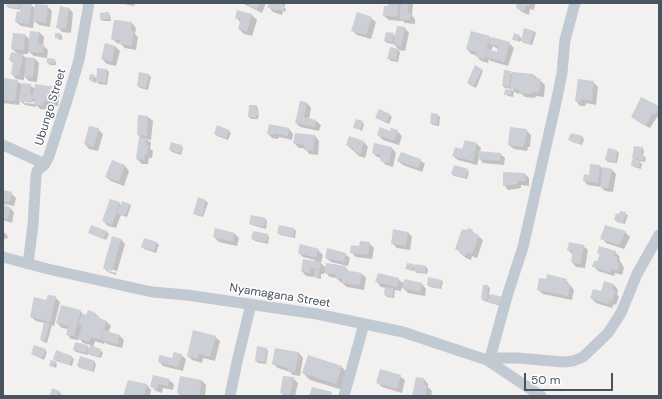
<!DOCTYPE html>
<style>
body{margin:0}
#map{position:relative;width:662px;height:399px;overflow:hidden;background:#f3f0f0;font-family:"DM Sans",sans-serif}
canvas{display:block}
.frame{position:absolute;inset:0;border:4px solid #47535f;pointer-events:none}
.scale{position:absolute;left:524px;top:373px;width:89px;height:18px;box-sizing:border-box;border:2px solid #47535f;border-top:0;padding-left:5px;font-size:12px;line-height:14px;white-space:nowrap;color:#47535f;-webkit-text-stroke:3px #fff;paint-order:stroke}
</style>
<div id="map">
<canvas width="662" height="399"></canvas>
<div class="frame"></div>
<div class="scale">50 m</div>
</div>
<script>
const c = document.querySelector('canvas').getContext('2d');
c.lineJoin = 'round';
function fillPath(path, color) { c.fillStyle = color; c.fill(path, 'evenodd'); }
const poly = rows => new Path2D(rows.map(r => 'M' + r).join(''));
function strokePath(path, color, width, dash) { c.strokeStyle = color; c.lineWidth = width; c.lineCap = dash ? 'butt' : 'round'; c.setLineDash(dash || []); c.stroke(path); }
function write(font, color, halo, rows, align = 'center') {
  c.font = font + ' "DM Sans",sans-serif'; c.lineWidth = 3; c.setLineDash([]); c.textBaseline = 'middle'; c.strokeStyle = halo; c.fillStyle = color; for (const [text, x, y, turn = 0] of rows) {
    c.save(); c.translate(x, y); c.rotate((+turn || 0) * Math.PI / 180); c.textAlign = isNaN(turn) ? turn : align; if (halo) c.strokeText(text, 0, 0); c.fillText(text, 0, 0); c.restore();
  }
}
fillPath(poly([
 [8,3,21,3,31,5,36,9,47,6,52,11,50,27,39,25,34,21,33,28,21,26,16,22,21,10,9,8,7,6],
 [119,3,135,3,134,6],
 [242,3,266,3,262,13],
 [270,3,286,3,284,7,286,9,285,12,283,11,282,15,273,12,269,7],
 [390,3,412,3,413,4,412,16,415,19,415,24,405,23,402,20,401,21,389,20,384,16,389,7],
 [516,3,534,3,535,5,534,10,530,9,529,15,522,12,517,8,518,5],
 [69,8,73,13,71,33,62,32,58,27],
 [238,11,252,15,257,20,252,36,244,34,239,29,240,22,236,17],
 [108,13,110,15,111,21,103,21,101,19],
 [371,18,376,22,371,39,357,35,352,30],
 [132,23,136,28,135,34,138,37,136,50,125,48,121,44,117,43,112,39],
 [398,27,405,28,409,33,405,51,399,50,394,44,387,43,385,41,393,34,396,37],
 [534,31,536,33,532,45,524,43,521,40,520,42,513,39,519,36,522,39],
 [31,32,39,32,44,37,43,45,48,50,47,58,34,56,28,51,28,54,22,54,27,59,35,59,39,63,37,82,29,81,24,76,24,80,16,79,12,74,14,64,10,60,18,54,12,49,25,35,30,40],
 [60,34,62,36,62,40,58,39,56,37],
 [489,37,491,39,509,43,514,48,508,66,491,61,489,59,488,63,481,61,476,55,471,54,467,49],
 [493,46,498,49,497,53,491,51],
 [106,44,115,46,120,51,116,66,107,64,102,59],
 [398,50,400,52,398,62,391,61,389,59],
 [54,60,56,62,56,65,50,65,48,63],
 [481,69,483,71,476,88,470,85,468,83],
 [107,70,109,72,107,85,99,84,96,81,95,83,90,80,94,76,97,79],
 [510,72,513,74,534,75,545,85,544,97,536,96,535,98,525,97,522,94,516,93,514,91,513,97,508,96,506,94,506,90,513,91,513,89,505,88,503,86],
 [149,75,151,77,148,90,140,88,138,86],
 [3,79,4,81,17,81,22,85,30,85,35,89,55,88,60,93,58,106,48,105,48,110,40,109,36,105,36,107,25,105,20,101,19,105,3,103],
 [24,101,37,102,36,104,24,103],
 [593,82,598,87,596,105,586,103,585,106,580,106,576,101],
 [642,98,659,107,659,118,657,117,650,128,637,121,632,116],
 [300,102,307,103,311,108,309,119,316,121,321,125,319,131,300,127,296,123],
 [256,106,258,108,259,117,258,117,258,119,251,119,249,117],
 [390,115,392,117,389,124,376,118],
 [438,115,440,117,439,126,433,125,431,123],
 [148,117,153,121,151,140,147,139,151,143,150,149,153,151,152,158,149,158,148,164,142,164,137,159,140,137,138,134],
 [362,122,364,124,362,131,354,127],
 [98,129,103,134,98,151,89,149,85,144],
 [289,129,293,134,292,140,279,137,278,139,272,138,268,134],
 [526,130,531,135,530,147,528,147,527,151,514,149,509,145],
 [229,131,231,133,228,140,217,136,215,134],
 [397,131,402,136,399,145,383,140,378,135],
 [295,134,315,136,319,141,318,155,309,154,305,148,299,148,294,143],
 [582,137,584,139,582,145,572,142,570,140],
 [350,138,364,142,368,147,365,158,359,156,347,145],
 [477,144,481,148,480,152,500,154,505,158,504,165,483,163,479,158,477,165,458,160,453,156],
 [181,146,183,148,181,155,172,152,170,150],
 [392,148,396,153,393,167,386,165,381,160,382,158,377,157,373,153],
 [642,148,644,150,643,155,646,158,645,162,639,161,642,164,641,169,634,167,632,165,636,161,633,158],
 [608,149,617,151,619,153,617,163,608,162,606,160],
 [420,160,425,164,422,172,403,165,398,161],
 [112,161,125,166,129,171,124,186,111,181,106,177],
 [591,165,600,166,604,170,612,170,616,174,613,192,605,191,601,187,588,185,584,181,590,176],
 [467,170,469,172,467,179,454,176,452,174],
 [525,174,529,178,529,186,521,185,521,188,508,190,504,185],
 [3,191,11,193,16,198,14,206,3,204],
 [206,201,208,203,203,217,196,215,194,213],
 [119,203,121,205,129,204,131,206,127,217,121,215,116,228,108,226,103,221],
 [3,206,10,208,14,212,12,223,3,220],
 [621,212,628,215,625,224,617,222,615,220,620,215],
 [265,219,267,221,266,229,252,225,250,223],
 [91,226,107,232,109,234,106,240,91,234,89,232],
 [280,226,294,229,296,231,295,238,280,235,278,233],
 [472,231,483,240,477,258,472,256,471,260,466,258,456,249],
 [408,232,412,237,410,250,397,248,392,243],
 [625,232,630,237,624,249,606,243,602,238],
 [3,233,5,233,7,235,8,238,3,239],
 [235,234,239,238,237,246,219,242,214,237],
 [267,235,269,237,268,244,255,241,253,239],
 [121,239,125,244,116,275,108,272,104,268],
 [108,268,117,271,116,273,108,271],
 [157,243,159,245,156,253,144,249,142,247],
 [369,243,374,248,372,259,356,257,351,252],
 [583,246,588,250,585,268,576,267,572,262,573,255,568,250],
 [318,250,323,255,321,263,326,268,345,267,350,272,362,274,366,278,364,290,347,287,336,278,330,277,325,272,324,274,321,274,321,279,317,278,314,275,314,277,306,276,302,271,315,262,315,260,303,257,299,253],
 [615,252,620,257,619,259,624,268,622,275,615,273,614,276,598,271,594,266,598,263,600,255,598,253],
 [345,254,350,258,348,266,331,262,326,258],
 [413,265,416,268,426,267,428,269,427,274,417,273,414,270,414,271,409,270,407,268],
 [429,278,441,280,443,282,441,289,430,287,428,285],
 [398,279,404,284,422,284,426,289,425,296,408,293,402,287,401,291,395,290,394,298,387,297,385,295,386,288,381,287,377,282],
 [566,280,574,290,572,300,543,294,538,290],
 [614,285,618,290,617,295,619,296,616,305,614,304,612,308,596,303,591,298],
 [488,286,490,288,489,295,503,298,504,307,484,301,482,299],
 [55,297,60,302,54,326,52,325,47,343,43,342,41,340,45,323,36,321,31,317,47,301],
 [80,311,85,316,95,313,101,320,106,321,111,326,108,333,119,335,124,340,122,348,107,344,105,342,104,344,95,341,93,348,103,352,101,358,90,355,88,353,88,355,76,352,74,350,87,346,90,349,91,345,83,343,79,338,79,340,71,339,67,334,68,329,62,328,57,323],
 [215,337,220,341,215,361,203,358,202,363,192,360,188,356],
 [266,349,268,351,266,364,258,363,256,361],
 [45,350,47,352,44,360,32,354],
 [57,352,72,357,74,359,72,366,56,361,54,359],
 [299,353,303,358,300,376,293,375,290,372,278,368,273,364],
 [181,355,186,359,183,371,163,366,159,361,173,359],
 [55,362,57,364,56,368,50,365],
 [94,362,96,364,94,372,80,368,78,366],
 [342,367,348,374,343,390,310,380,303,373],
 [400,376,405,380,402,393,382,387,377,382],
 [181,377,202,381,206,385,205,396,181,396,178,393],
 [293,378,298,383,295,396,284,396,281,393],
 [424,379,428,384,428,387,432,391,431,396,413,396],
 [169,380,174,384,173,390,163,388,162,393,156,391,151,386],
 [128,381,147,385,151,390,150,396,124,396],
 [52,390,59,391,61,394,60,396,53,396,51,394]
]), '#0003');
fillPath(poly([
 [7,3,19,3,19,8,6,7],
 [21,3,32,4,29,24,15,22,17,11,20,12],
 [250,3,260,3,257,9,248,6],
 [269,3,280,3,280,4,285,6,283,11,278,9,277,11,267,7],
 [389,3,399,3,397,17,383,16,384,6,388,6],
 [401,3,409,3,408,13,411,13,410,20,399,19],
 [517,3,530,3,529,6,526,5,524,11,516,8],
 [35,4,48,5,46,23,33,21],
 [60,6,69,8,66,29,56,28],
 [237,10,252,14,247,32,238,29,241,19,235,18],
 [109,12,109,19,100,20,100,13],
 [357,12,372,17,366,35,351,31],
 [114,20,132,22,131,31,134,31,131,46,119,44,120,40,111,39],
 [397,26,405,27,401,47,393,45],
 [524,28,534,31,530,44,521,41],
 [30,31,39,32,38,44,44,44,43,53,28,52],
 [471,31,490,36,484,59,475,56,476,52,466,49],
 [386,32,394,33,392,42,384,41],
 [13,33,25,34,24,50,11,49],
 [55,33,60,33,60,38,55,38],
 [514,33,520,35,518,41,512,40],
 [491,37,510,42,504,62,485,57,487,49,497,52,498,46,489,44],
 [105,43,115,46,112,62,101,59],
 [390,47,398,49,396,60,387,59],
 [11,52,23,54,19,76,11,74,13,61,9,60],
 [26,57,35,58,33,78,24,77],
 [47,58,55,59,54,64,47,63],
 [475,65,482,69,474,86,467,83],
 [97,68,107,69,106,83,96,82],
 [504,70,511,71,509,87,502,86],
 [139,72,149,74,146,88,137,86],
 [512,72,534,74,534,78,541,79,539,93,531,92,531,94,519,93,520,90,512,89,511,95,504,95,505,89,510,90],
 [90,74,95,75,93,81,89,80],
 [4,78,18,80,15,101,3,100],
 [578,79,594,81,592,93,593,93,592,101,581,99,581,102,575,101],
 [21,83,31,84,30,94,33,95,35,84,56,87,54,102,44,101,43,106,34,104,35,99,32,98,31,103,19,101],
 [641,97,659,106,656,115,652,113,646,125,631,117],
 [300,101,307,102,304,117,316,120,315,127,295,123],
 [249,105,257,105,256,110,258,110,258,116,256,115,256,118,248,117],
 [379,109,390,114,387,122,375,118],
 [431,113,438,114,437,124,430,123],
 [138,115,148,116,147,136,137,135],
 [356,119,363,121,360,130,353,128],
 [269,124,289,128,288,136,274,133,274,135,267,134],
 [217,125,229,130,226,138,214,134],
 [89,126,99,128,94,147,84,144],
 [380,127,390,131,391,128,398,130,394,141,377,135],
 [510,127,527,129,525,143,524,143,523,147,508,145],
 [295,133,315,135,313,151,304,150,304,145,293,143],
 [571,133,583,136,580,144,568,140],
 [349,136,364,141,361,154,353,151,354,148,346,145],
 [139,137,147,138,146,145,149,145,147,154,145,154,144,160,136,159],
 [465,140,477,143,473,161,452,156,455,147,462,149],
 [171,142,182,145,180,153,169,150],
 [374,143,392,147,389,163,380,161,381,155,372,153],
 [634,146,643,147,641,154,644,155,643,160,632,158],
 [608,148,617,150,615,162,605,160],
 [478,151,501,153,500,161,478,159],
 [401,152,421,159,418,168,397,161],
 [632,159,640,161,639,167,631,166],
 [112,160,125,165,119,182,105,177],
 [590,164,600,165,598,183,583,181,584,174,589,175],
 [454,165,468,169,465,178,451,174],
 [603,167,612,169,608,188,600,187],
 [503,172,525,173,525,181,517,181,517,184,503,186],
 [3,190,12,192,10,202,3,201],
 [198,197,206,200,202,216,193,214],
 [110,199,120,202,112,225,102,221],
 [122,201,130,204,125,215,117,213],
 [3,205,10,207,8,219,3,218],
 [620,211,626,212,623,223,614,220,616,213,619,214],
 [251,215,266,218,264,227,249,224],
 [91,225,107,231,104,239,88,233],
 [279,225,294,228,293,237,277,233],
 [605,225,626,231,619,245,600,239],
 [215,228,235,233,233,242,213,237],
 [468,228,473,230,472,232,479,235,472,254,467,253,466,256,460,254,461,252,455,249,462,229,467,230],
 [393,229,408,232,406,246,391,244],
 [253,231,268,234,266,242,251,239],
 [112,236,121,239,112,271,103,268],
 [144,238,157,242,154,251,141,247],
 [360,241,370,242,368,255,350,253,351,245,359,246],
 [569,242,584,245,580,264,571,262,573,251,567,250],
 [300,244,319,249,316,258,298,253],
 [599,246,616,251,614,256,617,256,617,262,620,263,617,271,611,269,610,272,592,267,594,261,597,261,600,254,597,253],
 [327,248,346,253,344,262,325,258],
 [303,259,321,262,320,270,310,268,310,273,301,271],
 [326,263,346,266,345,270,362,273,360,285,342,283,342,279,335,278,336,274,324,273],
 [407,263,414,264,412,270,405,269],
 [415,264,426,266,425,273,414,271],
 [315,270,319,270,319,277,314,277],
 [378,273,399,278,397,287,375,282],
 [547,274,567,279,566,283,570,284,568,296,537,290,539,278,546,279],
 [428,277,441,280,440,288,427,285],
 [404,279,422,283,420,292,402,288],
 [604,281,614,284,612,290,615,291,612,301,609,300,608,304,590,298,593,289,601,291],
 [483,285,488,285,487,300,481,299],
 [385,287,394,288,392,297,384,295],
 [490,294,504,297,502,305,487,302],
 [48,295,56,296,50,322,30,317,34,297,46,300],
 [61,305,81,310,74,336,66,335,68,326,56,323],
 [88,310,96,313,95,315,99,316,99,318,107,321,100,340,91,337,89,342,78,338,82,326,78,324,82,313,86,315],
 [44,322,50,323,45,341,40,340],
 [104,330,120,335,117,344,101,340],
 [193,330,216,336,210,357,199,354,197,359,187,356],
 [75,342,88,345,86,353,73,350],
 [34,345,46,349,42,358,31,354],
 [90,345,101,349,99,357,87,353],
 [257,346,267,348,265,362,255,361],
 [275,348,299,352,295,372,288,371,288,368,272,364],
 [56,350,72,356,69,365,53,359],
 [174,352,182,354,178,367,158,362,159,355,172,358],
 [308,355,342,366,336,384,302,373],
 [80,356,95,361,92,371,77,366],
 [51,360,56,361,54,367,49,366],
 [380,369,401,375,397,389,376,383],
 [153,375,170,379,168,386,159,384,157,389,150,387],
 [180,376,202,380,199,396,188,396,177,393],
 [283,376,294,377,290,395,280,393],
 [416,377,424,378,423,385,427,385,425,396,412,396],
 [128,380,147,384,144,396,123,396],
 [312,387,332,392,331,396,309,396],
 [52,388,59,391,58,396,50,395]
]), '#cccfd5');
strokePath(poly([
 [3,145,45,164],
 [3,257,48,269,152,292,187,295,317,314,403,332,487,360,541,396],
 [28,264,33,225,36,176,37,171,45,164,49,156,69,94,79,60,89,3],
 [490,358,518,358,563,362,573,361,583,357,608,333,621,313,637,274,659,235],
 [487,360,490,358,508,293,523,247,557,98,562,73,565,40,575,3],
 [230,396,237,362,251,304],
 [344,396,364,324]
]), '#c1cad3', 11);
write('12px', '#47535f', '#fff', [
 ["Ubungo Street",51,107,-73],
 ["Nyamagana Street",280,296,9]
]);
</script>
